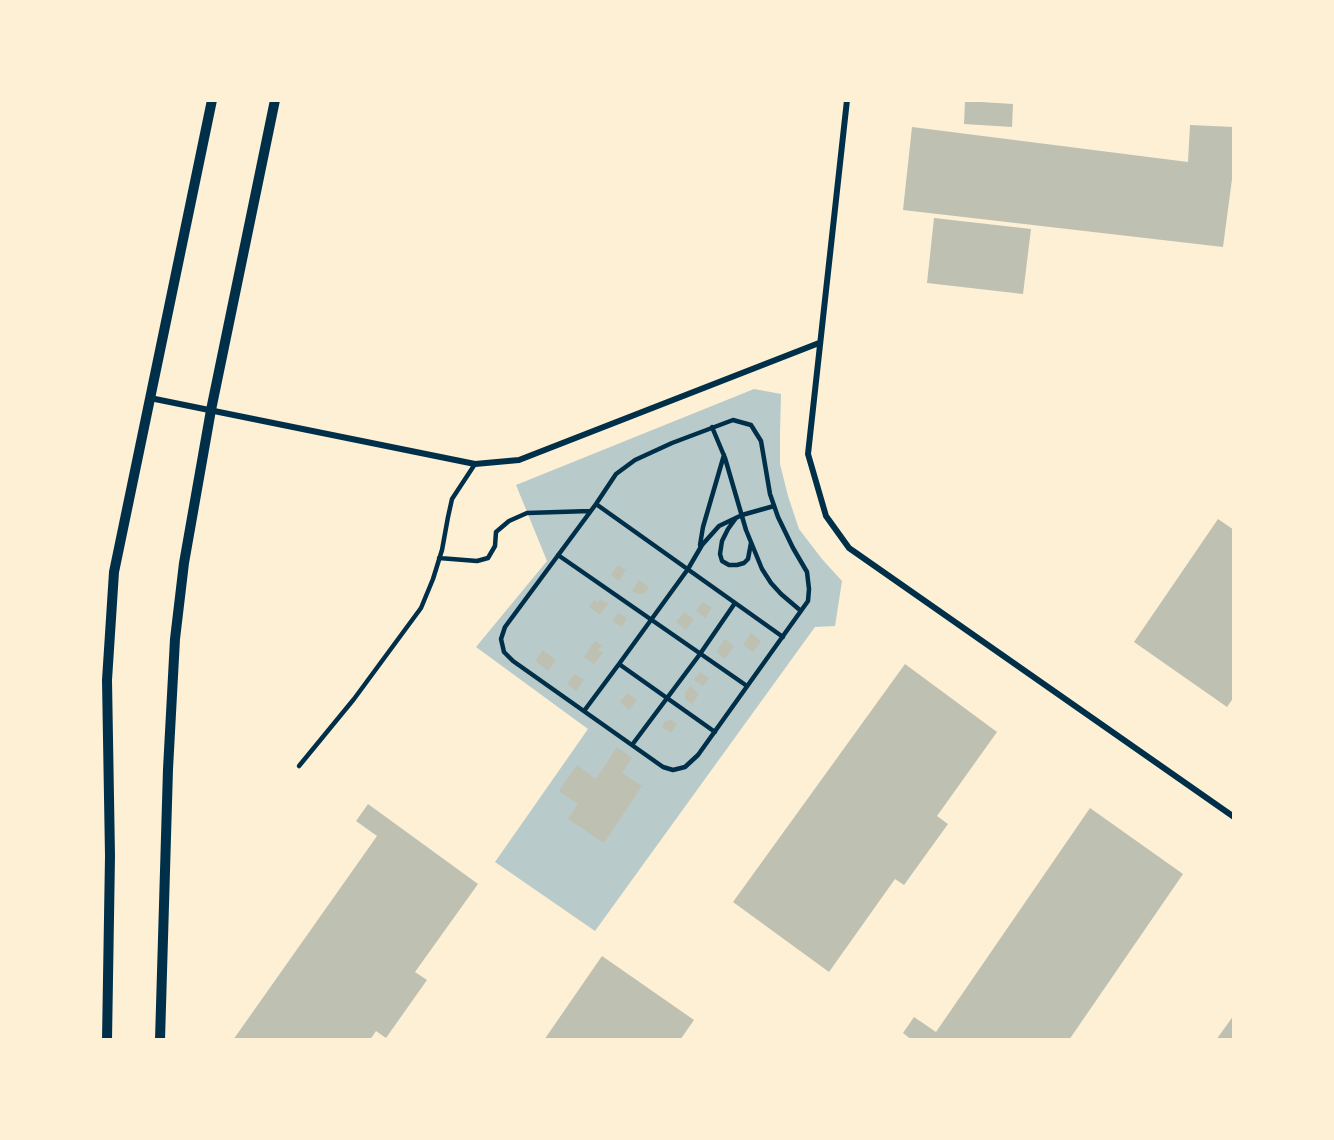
<!DOCTYPE html>
<style>
body{margin:0}
#map{position:relative;width:1334px;height:1140px;overflow:hidden;background:#fdf0d5;font-family:Poppins,sans-serif}
canvas{display:block}
.frame{position:absolute;inset:0;border:102px solid #fdf0d5;pointer-events:none}
</style>
<div id="map">
<canvas width="1334" height="1140"></canvas>
<div class="frame"></div>
</div>
<script>
const c = document.querySelector('canvas').getContext('2d');
c.lineJoin = 'round';
function fillPath(path, color) { c.fillStyle = color; c.fill(path, 'evenodd'); }
const poly = rows => new Path2D(rows.map(r => 'M' + r).join(''));
function strokePath(path, color, width, dash) { c.strokeStyle = color; c.lineWidth = width; c.lineCap = dash ? 'butt' : 'round'; c.setLineDash(dash || []); c.stroke(path); }
fillPath(poly([
 [754,389,781,394,780,432,780,464,788,496,799,529,822,559,842,581,835,626,815,627,595,931,495,862,588,729,476,647,547,561,516,485]
]), '#b9caca');
fillPath(poly([
 [965,101,1013,104,1012,127,964,124],
 [1190,125,1234,127,1234,164,1223,247,903,210,912,127,1188,162],
 [934,218,1031,229,1023,294,927,283],
 [1218,519,1234,530,1234,697,1227,707,1134,642],
 [618,565,626,570,619,581,611,575],
 [639,580,649,587,645,593,637,594,632,591],
 [600,599,608,604,600,615,589,607,594,600,598,603],
 [703,602,712,608,705,618,696,611],
 [684,612,694,619,686,630,676,622],
 [618,613,627,618,622,627,612,621],
 [751,633,761,641,753,652,743,645],
 [725,639,734,646,725,659,716,652],
 [595,641,602,645,598,650,603,652,594,664,584,657],
 [543,650,556,660,548,671,535,661],
 [905,664,997,732,937,816,948,824,904,885,895,879,829,972,733,902],
 [700,672,709,678,703,686,694,680],
 [574,674,584,680,576,691,567,684],
 [690,686,699,694,692,704,685,699,685,693],
 [627,693,637,700,629,710,620,702],
 [671,720,677,724,671,733,662,727,665,721],
 [617,747,632,758,622,773,642,786,604,843,568,819,578,804,559,791,577,765,596,779],
 [368,804,478,884,415,972,427,980,386,1038,376,1031,370,1040,233,1040,377,836,356,821],
 [1090,808,1183,874,1069,1040,912,1040,903,1033,914,1017,936,1032],
 [602,956,694,1020,680,1040,544,1040],
 [1234,1015,1234,1040,1216,1040]
]), '#bec0b2');
strokePath(poly([
 [733,420,751,425,761,441,770,494,778,517,793,548,807,572,809,589,808,601,698,755,685,767,673,770,663,767,513,661,504,652,501,639,505,627,596,504,616,474,635,460,672,443,733,420],
 [712,427,725,458,746,530,762,569,771,583,781,594,801,611],
 [596,504,783,637],
 [736,518,728,529,722,541,720,554,722,561,729,565,737,565,744,563,748,559,751,543],
 [700,545,703,527,724,455],
 [558,555,747,686],
 [439,558,477,561,488,558,495,546,496,532,509,521,527,513,590,511],
 [619,664,715,732],
 [584,711,619,664,688,569,702,545,719,526,742,515,774,506],
 [632,745,700,654,735,603],
 [299,766,354,699,421,608,433,579,442,550,448,517,452,499,475,464]
]), '#003049', 4.5);
strokePath(poly([
 [847,100,808,454,826,516,849,548,1234,817],
 [150,398,475,464,519,460,819,343]
]), '#003049', 6);
strokePath(poly([
 [107,1040,110,856,107,680,114,572,212,100],
 [160,1040,168,769,175,639,184,563,211,410,275,100]
]), '#003049', 10);
</script>
